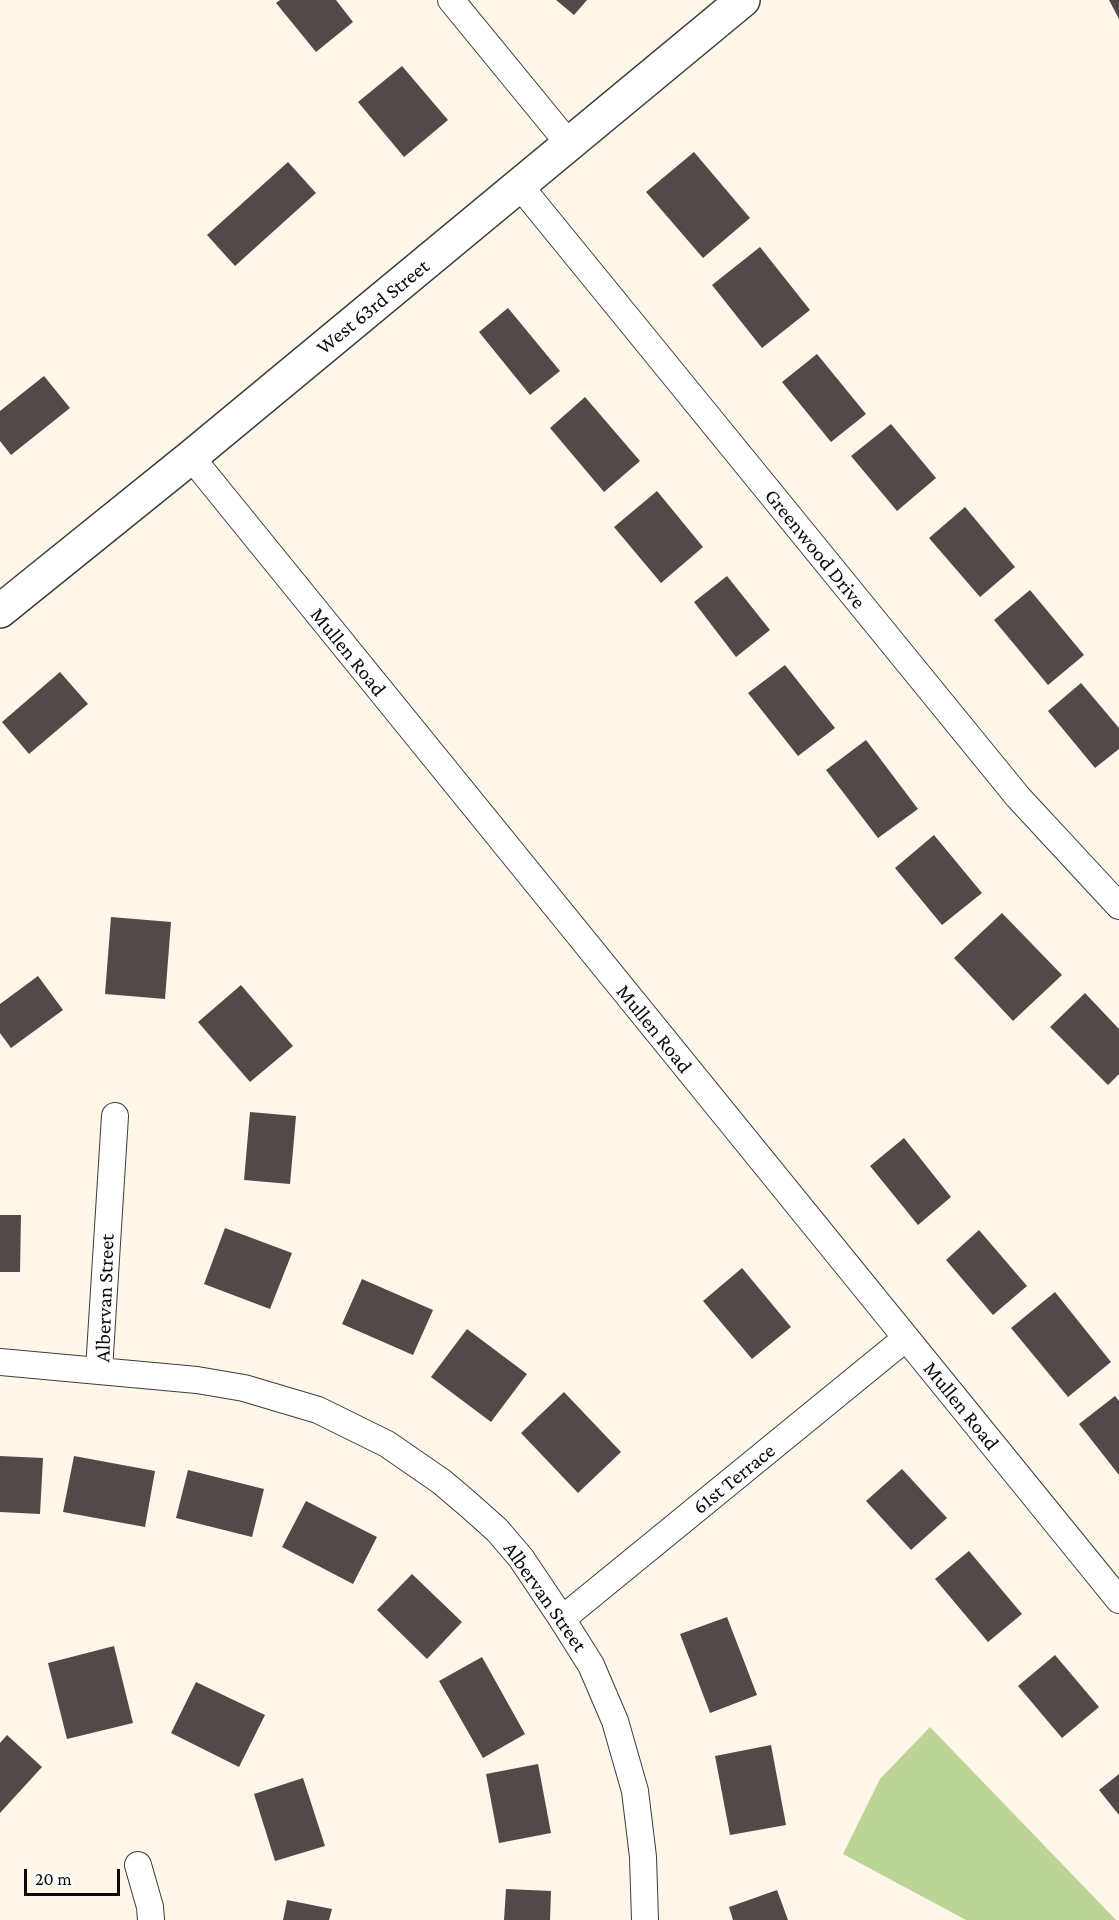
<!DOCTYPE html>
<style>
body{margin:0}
#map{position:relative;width:1119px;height:1920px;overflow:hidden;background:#fdf6e9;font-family:"Crimson Pro",serif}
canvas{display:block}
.scale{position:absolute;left:24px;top:1869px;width:96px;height:27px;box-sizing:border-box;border:3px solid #0a0a0a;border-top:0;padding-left:8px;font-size:18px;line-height:21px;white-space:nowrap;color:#0a0a0a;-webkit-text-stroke:4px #fff;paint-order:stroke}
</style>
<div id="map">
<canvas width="1119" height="1920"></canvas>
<div class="scale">20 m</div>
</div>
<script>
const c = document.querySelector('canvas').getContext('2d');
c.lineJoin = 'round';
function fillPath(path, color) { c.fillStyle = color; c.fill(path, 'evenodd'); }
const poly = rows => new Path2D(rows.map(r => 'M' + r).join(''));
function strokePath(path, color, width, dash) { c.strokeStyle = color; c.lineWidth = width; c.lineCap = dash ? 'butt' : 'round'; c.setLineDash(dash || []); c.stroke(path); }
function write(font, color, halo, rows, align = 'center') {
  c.font = font + ' "Crimson Pro",serif'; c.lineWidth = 6; c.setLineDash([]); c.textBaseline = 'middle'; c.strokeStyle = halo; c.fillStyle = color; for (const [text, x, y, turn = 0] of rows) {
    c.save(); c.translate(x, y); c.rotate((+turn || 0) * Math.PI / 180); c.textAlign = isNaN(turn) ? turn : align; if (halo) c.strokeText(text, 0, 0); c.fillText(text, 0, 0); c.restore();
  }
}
fillPath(poly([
 [930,1727,1116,1920,966,1920,843,1854,880,1779]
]), '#bdd497');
fillPath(poly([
 [280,0,336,0,353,22,316,52,276,3],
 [556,0,587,0,574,15],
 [1109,0,1119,0,1119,19],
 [402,66,448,120,404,157,358,102],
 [694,152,750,218,703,258,646,192],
 [288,162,316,193,235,266,207,235],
 [760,247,810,310,762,348,712,285],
 [508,308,560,371,530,395,479,332],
 [817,354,866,414,831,442,782,382],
 [44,376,70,408,11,455,0,441,0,411],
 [585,397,640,461,604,492,550,428],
 [891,424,936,478,897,511,851,456],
 [657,491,703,547,661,583,614,527],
 [965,507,1015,567,980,597,929,538],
 [727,576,770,630,736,657,694,602],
 [1030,590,1084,655,1048,685,994,620],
 [785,665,835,728,798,756,748,693],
 [60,672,88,704,29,754,2,722],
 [1081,683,1119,728,1119,749,1095,768,1048,711],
 [866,740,918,809,878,838,826,770],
 [934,835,982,893,942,925,895,868],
 [1002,913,1062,975,1013,1021,954,958],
 [111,917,171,922,165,999,105,994],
 [38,976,63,1010,11,1048,0,1033,0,1004],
 [241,985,293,1046,250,1082,198,1022],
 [1085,993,1119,1029,1119,1074,1108,1085,1050,1027],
 [250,1112,296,1116,290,1184,244,1180],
 [904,1138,951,1197,918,1225,870,1166],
 [0,1215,21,1215,20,1272,0,1272],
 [225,1228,292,1253,270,1309,204,1284],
 [979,1230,1027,1286,993,1315,946,1260],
 [742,1268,791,1327,752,1359,703,1301],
 [362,1279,433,1310,413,1355,342,1324],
 [1055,1292,1111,1362,1068,1397,1011,1328],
 [467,1329,527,1374,491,1422,431,1377],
 [564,1392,621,1452,578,1493,521,1433],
 [1115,1396,1119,1401,1119,1475,1079,1424],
 [0,1456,43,1458,40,1514,0,1512],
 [74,1456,155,1471,145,1527,63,1512],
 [902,1469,947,1518,911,1550,866,1501],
 [188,1470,264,1489,252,1537,176,1518],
 [306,1501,377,1537,353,1584,282,1547],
 [969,1551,1022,1614,988,1642,935,1579],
 [412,1574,462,1622,427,1659,377,1610],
 [727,1617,757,1695,710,1713,680,1634],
 [114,1646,133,1723,67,1739,48,1663],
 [1055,1655,1099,1707,1062,1738,1018,1686],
 [482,1657,525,1734,483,1758,439,1681],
 [196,1682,265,1715,239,1767,171,1733],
 [7,1735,42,1767,0,1813,0,1743],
 [771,1745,786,1825,730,1835,715,1756],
 [538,1764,551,1833,499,1843,486,1774],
 [1119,1774,1119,1815,1099,1790],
 [303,1778,325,1846,275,1861,254,1794],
 [506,1889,551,1891,550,1920,504,1920],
 [777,1890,788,1920,733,1920,729,1907],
 [287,1900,332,1909,329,1920,283,1920]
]), '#524a48');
const minor = poly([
 [451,0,569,144],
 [520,186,1018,797,1119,906],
 [191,457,1119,1600],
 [0,1362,197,1380,244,1388,318,1410,387,1444,442,1482,469,1505,497,1530,521,1558,562,1619,591,1665,615,1721,635,1791,643,1857,645,1920],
 [99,1370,115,1116],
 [562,1619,906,1338],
 [138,1865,150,1907,151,1920]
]);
const tertiary = poly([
 [0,611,191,457,743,0]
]);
strokePath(minor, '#3d3d3d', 28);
strokePath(tertiary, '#3d3d3d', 36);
strokePath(minor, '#fff', 26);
strokePath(tertiary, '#fff', 33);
write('21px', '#0a0a0a', '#fff', [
 ["West 63rd Street",373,307,-39],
 ["Greenwood Drive",815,549,51],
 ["Mullen Road",348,652,51],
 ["Mullen Road",654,1029,51],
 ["Albervan Street",105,1298,-88],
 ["Mullen Road",961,1406,51],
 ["61st Terrace",734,1479,-39],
 ["Albervan Street",545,1597,55]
]);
</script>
